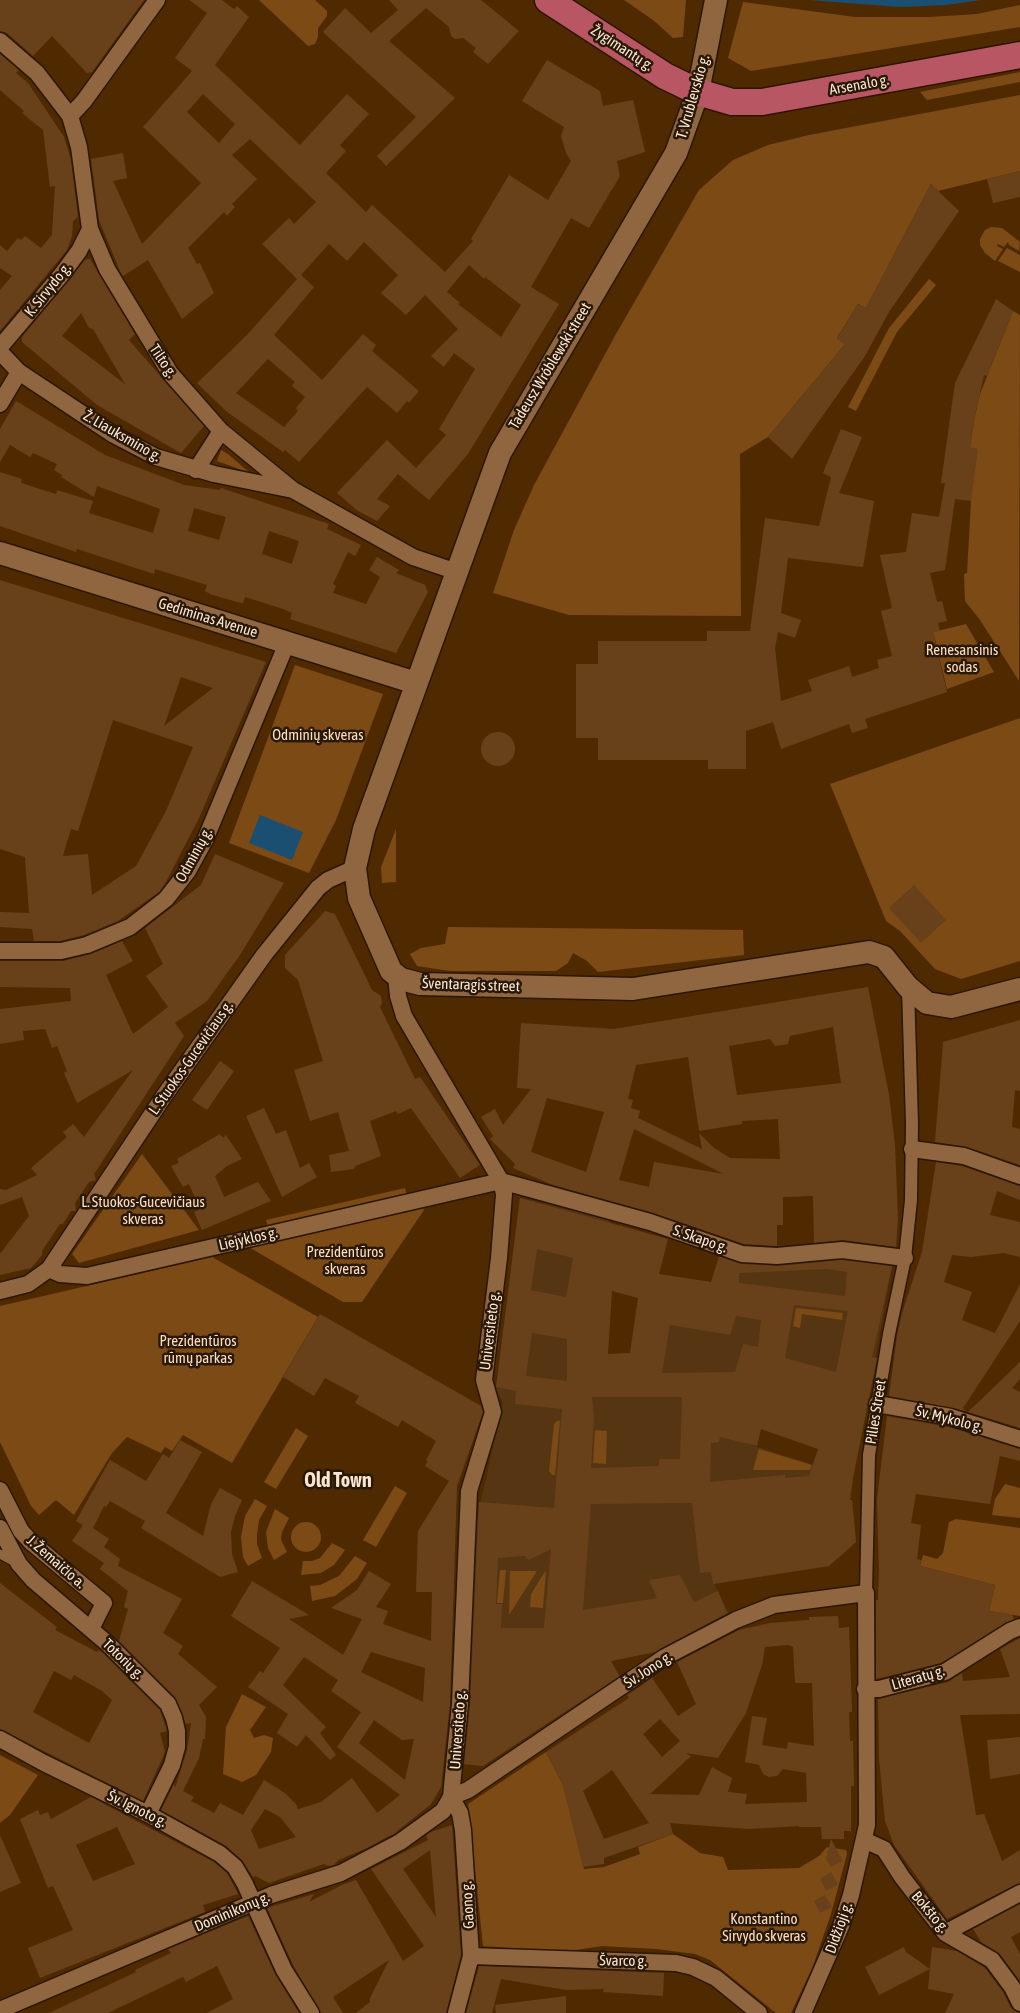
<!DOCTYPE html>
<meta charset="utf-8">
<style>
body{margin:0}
canvas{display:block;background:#4f2a00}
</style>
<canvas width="1020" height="2013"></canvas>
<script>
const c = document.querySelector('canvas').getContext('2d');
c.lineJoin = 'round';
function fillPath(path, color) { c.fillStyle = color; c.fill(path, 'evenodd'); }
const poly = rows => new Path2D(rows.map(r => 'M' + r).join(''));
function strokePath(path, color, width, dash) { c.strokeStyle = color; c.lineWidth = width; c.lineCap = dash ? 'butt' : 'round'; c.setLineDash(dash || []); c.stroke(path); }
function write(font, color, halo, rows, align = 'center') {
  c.font = font + ' "Asap Condensed",sans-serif'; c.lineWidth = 5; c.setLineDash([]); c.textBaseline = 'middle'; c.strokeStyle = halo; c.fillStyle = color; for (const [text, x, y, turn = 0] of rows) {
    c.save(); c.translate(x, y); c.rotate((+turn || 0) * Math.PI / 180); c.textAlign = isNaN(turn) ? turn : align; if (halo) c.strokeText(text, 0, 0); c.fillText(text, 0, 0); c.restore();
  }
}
fillPath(poly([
 [520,1198,610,1219,591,1320,591,1374,641,1374,652,1314,722,1310,737,1257,817,1255,893,1260,867,1404,740,1394,739,1441,853,1478,850,1500,852,1500,856,1542,829,1566,714,1584,731,1617,667,1649,611,1661,621,1678,528,1734,483,1766,464,1764,475,1527,503,1403,496,1389]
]), '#563513');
fillPath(poly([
 [259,0,315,0,327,11,327,16,318,28,318,37,315,44,308,46],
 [624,0,686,0,683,37,673,38,653,20],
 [743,2,855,17,929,17,977,14,1020,5,1020,27,751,71,728,58],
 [1020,72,1020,82,927,100,920,92],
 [1020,95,1020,171,938,191,931,184,866,308,858,304,837,338,845,344,768,437,740,454,741,616,569,615,493,593,514,530,534,485,616,334,699,190,733,160,768,145,809,135],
 [991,227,1002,228,1020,242,1019,251,1009,245,1008,242,1004,247,998,244,997,246,1003,249,995,261,985,253,980,245,980,239,985,230],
 [1007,248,1020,255,1020,272,998,261],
 [929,279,936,285,897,332,856,411,848,407,889,328],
 [1013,311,1020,315,1019,681,980,620,965,601,964,574,967,573,971,501,970,447,974,420,980,394],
 [221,450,228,454,250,473,217,461],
 [966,624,994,672,947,689,933,632],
 [295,665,383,694,336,820,309,873,229,843],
 [1020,718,1020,961,961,979,935,969,900,931,886,921,830,784],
 [396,829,396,882,382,883,381,867],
 [448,927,743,930,744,955,598,972,587,961,573,953,568,963,556,971,450,971,417,966,410,954,421,948,445,944],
 [142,1154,199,1230,79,1263,72,1254],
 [405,1188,407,1196,268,1227,266,1220],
 [422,1206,424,1210,362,1302,343,1302,247,1246],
 [212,1257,318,1317,232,1463,183,1435,172,1451,165,1447,161,1453,127,1437,112,1453,74,1515,56,1500,39,1515,31,1506,0,1442,0,1306],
 [796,1308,843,1313,842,1320,802,1314,800,1328,793,1326],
 [557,1421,560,1421,555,1475,552,1475,549,1471,554,1424],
 [296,1428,308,1436,276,1489,264,1482],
 [595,1430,607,1431,606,1464,593,1463],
 [759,1449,812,1465,810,1470,753,1470],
 [1005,1484,1020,1488,1020,1518,992,1515,995,1499],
 [395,1486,407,1493,376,1547,363,1540],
 [255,1499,267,1506,259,1520,257,1535,257,1544,262,1558,248,1566,243,1557,241,1537,245,1516],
 [275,1509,289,1518,282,1532,281,1540,287,1552,274,1560,268,1548,266,1532],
 [956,1519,1020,1528,1020,1616,989,1611,995,1585,920,1566,923,1555,937,1559,943,1553,949,1522],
 '291 1537a15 15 0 1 1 30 0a15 15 0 1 1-30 0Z',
 [332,1543,345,1550,334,1565,321,1573,301,1575,303,1561,312,1561,320,1558],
 [355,1556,367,1563,357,1579,335,1596,312,1601,310,1586,320,1585,339,1576],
 [500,1570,506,1570,503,1603,497,1603],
 [546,1570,543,1608,530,1607,531,1594],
 [510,1571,537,1571,509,1615],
 [242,1694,266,1707,250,1730,254,1738,264,1735,273,1738,271,1752,256,1775,242,1782,223,1774,226,1727],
 [546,1752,563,1785,584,1869,604,1867,640,1854,638,1847,673,1834,700,1853,723,1857,728,1870,799,1868,819,1856,827,1847,846,1850,847,1854,831,1914,813,1966,791,2013,776,2013,710,1960,695,1954,656,1949,602,1946,563,1952,483,1946,468,1804],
 [0,1755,38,1775,10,1815,0,1823]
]), '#7c4a15');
fillPath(poly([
 [809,0,981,0,946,5,899,7],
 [260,815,303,832,292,860,249,843]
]), '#1a4f72');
fillPath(poly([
 [0,0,144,0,92,72,87,73,52,36,33,56,7,33,0,31],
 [189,0,222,0,234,9,237,6,249,17,215,65,300,145,347,94,369,114,340,145,346,151,326,173,366,212,372,205,445,272,473,241,471,239,509,175,548,200,571,161,566,153,561,136,564,127,522,101,547,60,600,91,603,106,633,100,645,152,617,161,620,176,589,228,571,218,531,287,559,304,468,454,429,500,398,474,377,499,390,506,377,521,358,511,337,493,387,440,416,468,446,435,439,429,475,369,454,353,444,367,431,356,458,329,425,295,406,315,381,293,398,275,364,242,347,261,329,244,301,275,314,287,274,335,322,380,363,334,376,345,372,351,419,391,409,403,407,401,397,413,367,387,299,462,285,450,283,452,226,411,197,383,246,336,297,279,262,244,289,218,294,224,316,202,250,139,232,155,257,179,232,204,235,207,227,216,224,212,188,248,197,264,200,263,214,293,182,319,148,260,123,276,120,271,99,220,91,159,123,153,127,178,113,181,142,244,201,183,143,127,192,71,175,58,207,13],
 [203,94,235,124,219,143,187,112],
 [469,265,484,279,485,277,521,305,501,337,458,304,460,303,447,292],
 [268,359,295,382,292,386,305,397,296,408,298,411,284,427,236,393],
 [389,0,481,0,519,31,488,64,473,52,476,48,463,38,455,39,451,36,449,27,426,8,389,41,455,98,386,166,377,156,416,117,323,32,345,8,371,33,398,10],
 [0,54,19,70,16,73,28,83,64,137,71,160,78,217,73,221,72,236,67,250,0,331,0,290,12,276,0,268,0,245,7,251,18,238,21,240,25,236,41,248,52,235,55,186,50,187,43,130,22,113,24,111,0,90],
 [1020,171,1020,197,993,203,987,179],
 [931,184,959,211,889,312,865,356,792,459,768,437,845,344,837,339,858,304,866,308],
 [90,259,135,334,129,340,204,426,181,453,97,405,22,342,22,337,85,260],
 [81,313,89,328,93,329,125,384,62,336],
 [996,299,1013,311,987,376,984,375,974,420,970,447,978,449,971,501,955,499,945,570,930,573,937,602,942,601,947,621,938,623,940,631,933,632,947,692,865,719,868,728,852,733,849,724,781,749,773,722,746,731,746,769,708,769,708,760,598,760,598,738,576,738,576,664,598,664,598,641,707,641,707,631,750,631,765,518,819,526,831,477,823,473,841,429,862,437,839,493,874,501,863,567,788,558,781,613,801,620,795,638,778,632,775,648,781,701,812,691,808,680,849,666,852,677,879,668,877,660,892,656,881,611,892,608,880,555,906,552,912,513,939,517,945,483,941,483,955,383],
 [16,401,105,455,184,485,220,490,221,488,329,524,327,529,361,545,355,556,348,552,333,584,336,586,333,593,366,604,380,577,369,570,377,557,399,570,396,573,425,585,428,592,396,653,290,619,292,613,283,609,245,597,243,603,237,602,210,594,205,591,207,585,155,569,154,574,77,549,76,552,0,526,0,472,22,479,21,483,56,494,57,490,93,501,89,513,153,533,160,509,97,486,94,497,61,477,62,475,54,470,57,464,33,453,30,457,10,445,0,462,0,429],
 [194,508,226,517,219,540,188,531],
 [269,531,299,541,292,564,262,554],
 [0,580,266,662,199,818,166,882,159,892,118,921,84,935,60,941,34,941,32,929,0,927,0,912,29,913,25,857,0,849],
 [181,677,213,688,164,726],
 [113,720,193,747,166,811,136,866,92,895,88,854,63,856,71,829,78,831],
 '481 749a17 17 0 1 1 34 0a17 17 0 1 1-34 0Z',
 [215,854,284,883,240,955,207,1001,175,1023,184,1036,94,1174,96,1180,89,1182,75,1203,76,1211,71,1211,63,1224,60,1224,42,1251,42,1255,31,1268,0,1275,0,1254,29,1216,22,1197,0,1205,0,1189,6,1190,37,1175,31,1168,67,1137,63,1132,73,1124,84,1137,133,1070,77,1103,64,1073,67,1071,57,1046,52,1048,45,1029,23,1031,24,1040,0,1044,0,1009,71,1001,70,988,0,987,0,961,63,961,91,954,122,941,133,961,106,975,133,1034,168,1007,146,976,163,964,145,928,201,885],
 [914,885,946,920,921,943,889,908],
 [325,911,335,914,372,990,381,996,382,1003,380,1007,415,1079,420,1077,480,1165,460,1178,411,1108,398,1114,396,1111,370,1121,381,1156,355,1166,354,1169,331,1172,329,1155,349,1151,338,1112,310,1121,294,1070,323,1061,298,980,285,968,285,955],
 [868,987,889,1095,895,1145,898,1218,896,1247,843,1240,814,1243,813,1196,783,1197,783,1225,777,1225,777,1246,744,1244,653,1213,553,1185,513,1168,515,1164,490,1139,493,1136,481,1117,495,1109,503,1125,531,1089,517,1088,521,1023,614,1029],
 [833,1027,841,1083,737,1095,729,1046,770,1039,775,1046,782,1045,788,1044,790,1036],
 [688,1057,699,1131,742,1124,742,1121,778,1119,780,1159,730,1158,714,1148,699,1133,702,1149,638,1118,640,1111,631,1108,633,1100,628,1099,636,1065],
 [547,1098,604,1112,586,1172,531,1152],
 [634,1129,724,1174,654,1162,649,1187,619,1180],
 [1020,1020,1020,1091,1015,1090,1012,1127,1020,1129,1020,1165,967,1147,935,1142,943,1042],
 [220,1061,234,1071,207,1110,192,1100],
 [264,1108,276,1134,286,1130,300,1168,309,1163,317,1177,282,1197,246,1116],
 [220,1134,223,1138,226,1135,242,1159,227,1166,215,1176,224,1197,258,1182,271,1201,202,1230,194,1212,200,1209,189,1184,183,1187,171,1166,179,1163,177,1159],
 [936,1162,962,1166,1020,1186,1020,1200,997,1191,990,1215,1020,1222,1020,1257,1004,1253,971,1257,952,1255,944,1282,972,1292,962,1320,995,1333,1020,1284,1020,1321,963,1408,966,1411,889,1396,897,1336,902,1313,922,1252],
 [520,1198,668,1239,659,1274,711,1282,719,1256,741,1264,778,1266,842,1260,892,1266,872,1357,877,1358,853,1478,850,1500,852,1500,856,1542,829,1566,713,1584,711,1572,700,1573,692,1503,591,1504,583,1610,657,1598,649,1580,680,1575,694,1602,718,1591,727,1613,655,1652,611,1661,619,1676,483,1766,464,1764,470,1705,479,1502,554,1508,562,1409,515,1404,516,1391,496,1387],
 [537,1249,573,1258,566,1297,531,1290],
 [827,1269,847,1272,845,1296,739,1283,739,1273],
 [612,1291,638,1298,630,1353,608,1354],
 [794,1305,848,1311,836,1372,785,1358],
 [736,1316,761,1320,758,1347,743,1344,735,1372,662,1373,670,1325,730,1335],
 [532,1333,567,1339,567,1381,526,1376],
 [592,1397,682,1397,680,1459,659,1459,659,1466,591,1468,594,1419],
 [761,1429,818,1449,809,1476,785,1478,785,1475,710,1482,711,1443,719,1442,720,1437,757,1446],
 [551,1549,544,1628,501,1628,502,1604,496,1604,498,1558,524,1556,529,1560],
 [320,1314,481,1406,483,1412,457,1486,450,1703,441,1787,431,1804,395,1833,365,1849,338,1860,334,1865,329,1866,324,1864,269,1883,255,1876,253,1877,242,1860,225,1845,161,1810,174,1784,175,1788,187,1750,191,1723,186,1724,175,1697,119,1641,128,1609,124,1607,128,1591,100,1569,104,1563,72,1541,83,1525,76,1521,110,1460,146,1481,163,1454,169,1458,180,1440,202,1452,166,1513,203,1536,211,1504,220,1488,242,1500,235,1516,231,1532,232,1554,238,1572,220,1577,141,1528,145,1521,110,1501,106,1507,104,1506,93,1528,109,1539,104,1547,120,1559,118,1566,182,1599,163,1633,183,1646,178,1654,217,1687,199,1705,206,1717,205,1739,203,1739,199,1758,183,1791,194,1797,191,1801,214,1813,220,1803,243,1815,264,1780,285,1793,296,1804,298,1809,321,1802,352,1778,377,1813,400,1795,337,1747,361,1712,331,1691,338,1680,304,1657,283,1685,326,1727,320,1733,336,1755,330,1760,306,1735,297,1747,277,1733,288,1714,248,1687,260,1671,263,1673,280,1648,231,1616,252,1581,309,1615,289,1619,343,1655,362,1619,331,1608,357,1590,369,1571,391,1584,376,1607,388,1611,383,1624,431,1641,432,1592,416,1592,418,1531,449,1481,425,1466,428,1461,426,1460,436,1441,402,1420,398,1427,355,1403,359,1396,325,1378,314,1396,283,1377],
 [371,1652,425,1668,423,1702,361,1672],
 [374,1720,402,1740,414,1739,405,1780,359,1743],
 [265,1809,280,1817,296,1837,259,1849,251,1830],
 [1020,1362,1020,1379,1012,1388,1020,1392,1020,1428,968,1412],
 [887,1416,949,1427,1020,1449,1020,1461,1000,1456,990,1504,916,1494,911,1523,921,1525,917,1559,921,1560,920,1566,995,1585,989,1611,1012,1614,1014,1619,941,1663,876,1679,876,1600,878,1600,879,1571,877,1499],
 [0,1583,57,1627,55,1630,97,1652,98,1650,102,1652,160,1710,167,1731,160,1733,165,1752,143,1801,0,1729],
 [54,1671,71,1680,74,1675,102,1691,112,1700,89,1743,33,1712],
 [838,1616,839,1628,849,1627,852,1712,849,1712,850,1741,853,1741,854,1786,851,1786,851,1831,844,1831,844,1839,822,1839,821,1827,799,1827,799,1826,748,1829,670,1823,673,1834,604,1858,604,1864,583,1867,563,1785,546,1752,629,1698,627,1695,632,1692,652,1678,678,1716,696,1704,677,1662,739,1630,770,1623,809,1620,809,1617],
 [788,1645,793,1647,795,1683,812,1683,814,1746,788,1742,787,1749,762,1745,767,1718,752,1716,745,1762,759,1765,763,1774,769,1777,777,1776,783,1769,806,1773,807,1802,745,1804,747,1794,728,1792,732,1778,712,1767,699,1795,650,1794,691,1756,685,1753,718,1758,746,1713,762,1665,765,1647],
 [660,1719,680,1741,662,1757,643,1734],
 [612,1770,649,1823,604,1839,583,1791],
 [1020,1638,1020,1714,960,1715,976,1815,984,1814,1002,1861,1020,1850,1020,1883,947,1919,894,1845,885,1821,879,1758,878,1699,948,1682,962,1673,963,1681,1010,1677,1000,1649],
 [1020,1737,1020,1774,990,1779,987,1740],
 [91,1797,214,1862,227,1873,238,1894,203,1905,205,1912,40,1978,28,1948,73,1930,53,1886,48,1888,20,1819,38,1810,40,1815,48,1812,51,1819],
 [117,1827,135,1864,93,1881,76,1845],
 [452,1825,461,1955,446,2013,356,2013,370,2002,370,1998,389,1960,333,1997,343,2013,321,2013,293,1965,267,1908,314,1894,309,1902,342,1885,356,1880,403,1961,424,1946,371,1869,428,1840,426,1835,431,1832],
 [430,1850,436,1917,403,1869],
 [0,1835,21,1883,0,1892],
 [831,1839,843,1861,831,1867,826,1858],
 [831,1872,838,1885,826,1891,820,1879],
 [825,1895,832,1907,820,1913,814,1901],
 [1020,1904,1020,1932,1011,1937,1020,1954,1020,1981,1000,1954,981,1942,973,1929],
 [248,1916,275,1974,299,2013,207,2013,233,1999,217,1966,186,1982,183,1977,108,2013,49,2013,136,1972,135,1970,171,1953,168,1949],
 [904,1947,906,1952,930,1969,879,1995,865,1967],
 [932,1947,957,1951,985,1968,1003,1992,1011,2008,1020,2013,945,2013,954,1994,928,1989],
 [479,1966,664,1973,663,1996,603,1992,604,1989,566,1990,501,1979,492,2013,466,2013],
 [566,1996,566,2013,496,2013,495,2005]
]), '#68411b');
const service = poly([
 [0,1554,15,1562]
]);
const pedestrian = poly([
 [866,1593,869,1455,889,1334,905,1258,911,1200,912,1124,908,987]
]);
const minor = poly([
 [0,41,37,73,70,116,79,147,90,229,107,269,170,373,221,431,293,490,413,557,457,572],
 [70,116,84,101,157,0],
 [0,347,62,274,79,251,90,229],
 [0,352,19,372,114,435,156,457,214,474,293,490],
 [0,404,19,372],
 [196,470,221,431],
 [0,951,61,951,87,945,130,927,166,899,188,871,205,840,287,643],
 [912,1149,964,1156,1020,1176],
 [49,1269,60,1274,87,1276,501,1181,650,1222,742,1254,777,1256,842,1250,905,1258],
 [0,1291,28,1284,49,1269,164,1096,264,955,318,888,328,880,355,868],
 [877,1404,951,1417,1020,1439],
 [0,1490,21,1531,31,1542,104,1603,91,1629],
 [0,1528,19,1564,33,1580,108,1644,168,1704,174,1718,177,1731,177,1747,172,1765,148,1814],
 [865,1689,879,1689,945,1672,1010,1631,1020,1627],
 [0,1739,44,1763,148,1814,220,1854,235,1867,245,1884,284,1970,311,2013],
 [451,1797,468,1790,665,1657,736,1620,774,1605,866,1593,867,1825,851,1895,841,1926,803,2013],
 [451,1797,460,1813,463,1830,471,1956,456,2013],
 [864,1840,884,1849,902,1877,945,1933,992,1960,1012,1987,1020,2003],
 [945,1933,1020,1893],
 [471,1956,676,1963,693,1967,716,1978,759,2013],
 [0,2010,271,1895,341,1873,400,1842,443,1811,451,1797,460,1704,469,1491,493,1412,484,1380,499,1258,504,1194,501,1181,404,1016,398,996,396,976]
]);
const secondary = poly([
 [716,0,698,92,676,153,500,453,364,829,355,868,359,898,391,971,401,979,420,984,633,989,869,952,884,957,908,987,927,1003,951,1007,1020,989],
 [0,553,416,683]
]);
const primary = poly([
 [548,0,665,76,698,92,732,102,762,102,1020,55]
]);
strokePath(service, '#2b1604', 11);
strokePath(pedestrian, '#2b1604', 15);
strokePath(minor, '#2b1604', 19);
strokePath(secondary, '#2b1604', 25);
strokePath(primary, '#2b1604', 29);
strokePath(service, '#8f6640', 9);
strokePath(pedestrian, '#8f6640', 12);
strokePath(minor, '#8f6640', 16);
strokePath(secondary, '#8f6640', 22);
strokePath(primary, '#b95664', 26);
write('15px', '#fce4d0', '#281808', [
 ["Žygimantų g.",622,48,33],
 ["Arsenalo g.",859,85,-10],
 ["T. Vrublevskio g.",693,97,-74],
 ["K. Sirvydo g.",48,290,-51],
 ["Tilto g.",163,361,56],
 ["Tadeusz Wróblewski street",550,366,-59],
 ["Ž. Liauksmino g.",122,436,30],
 ["Gediminas Avenue",208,618,17],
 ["Odminių g.",194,855,-61],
 ["Šventaragis street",471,985,2],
 ["L. Stuokos-Gucevičiaus g.",191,1058,-55],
 ["Liejyklos g.",248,1239,-13],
 ["S. Skapo g.",700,1239,19],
 ["Universiteto g.",490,1331,-83],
 ["Pilies Street",876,1412,-81],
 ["Šv. Mykolo g.",949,1419,14],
 ["J. Žemaičio a.",56,1562,41],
 ["Totorių g.",123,1659,44],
 ["Šv. Jono g.",648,1670,-33],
 ["Literatų g.",918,1678,-16],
 ["Universiteto g.",458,1730,-86],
 ["Šv. Ignoto g.",137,1809,26],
 ["Gaono g.",468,1905,-93],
 ["Dominikonų g.",232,1912,-23],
 ["Bokšto g.",930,1912,50],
 ["Didžioji g.",839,1928,-70],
 ["Švarco g.",623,1961,1]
]);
write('15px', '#fcdbc0', '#281808', [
 ["Renesansinis",962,650],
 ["sodas",962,667],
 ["Odminių skveras",318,735],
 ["L. Stuokos-Gucevičiaus",143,1202],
 ["skveras",143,1219],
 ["Prezidentūros",345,1252],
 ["skveras",345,1269],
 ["Prezidentūros",198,1341],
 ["rūmų parkas",198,1358],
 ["Konstantino",764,1919],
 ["Sirvydo skveras",764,1936]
]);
write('bold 20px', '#fce4d0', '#281808', [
 ["Old Town",338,1481]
]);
</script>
